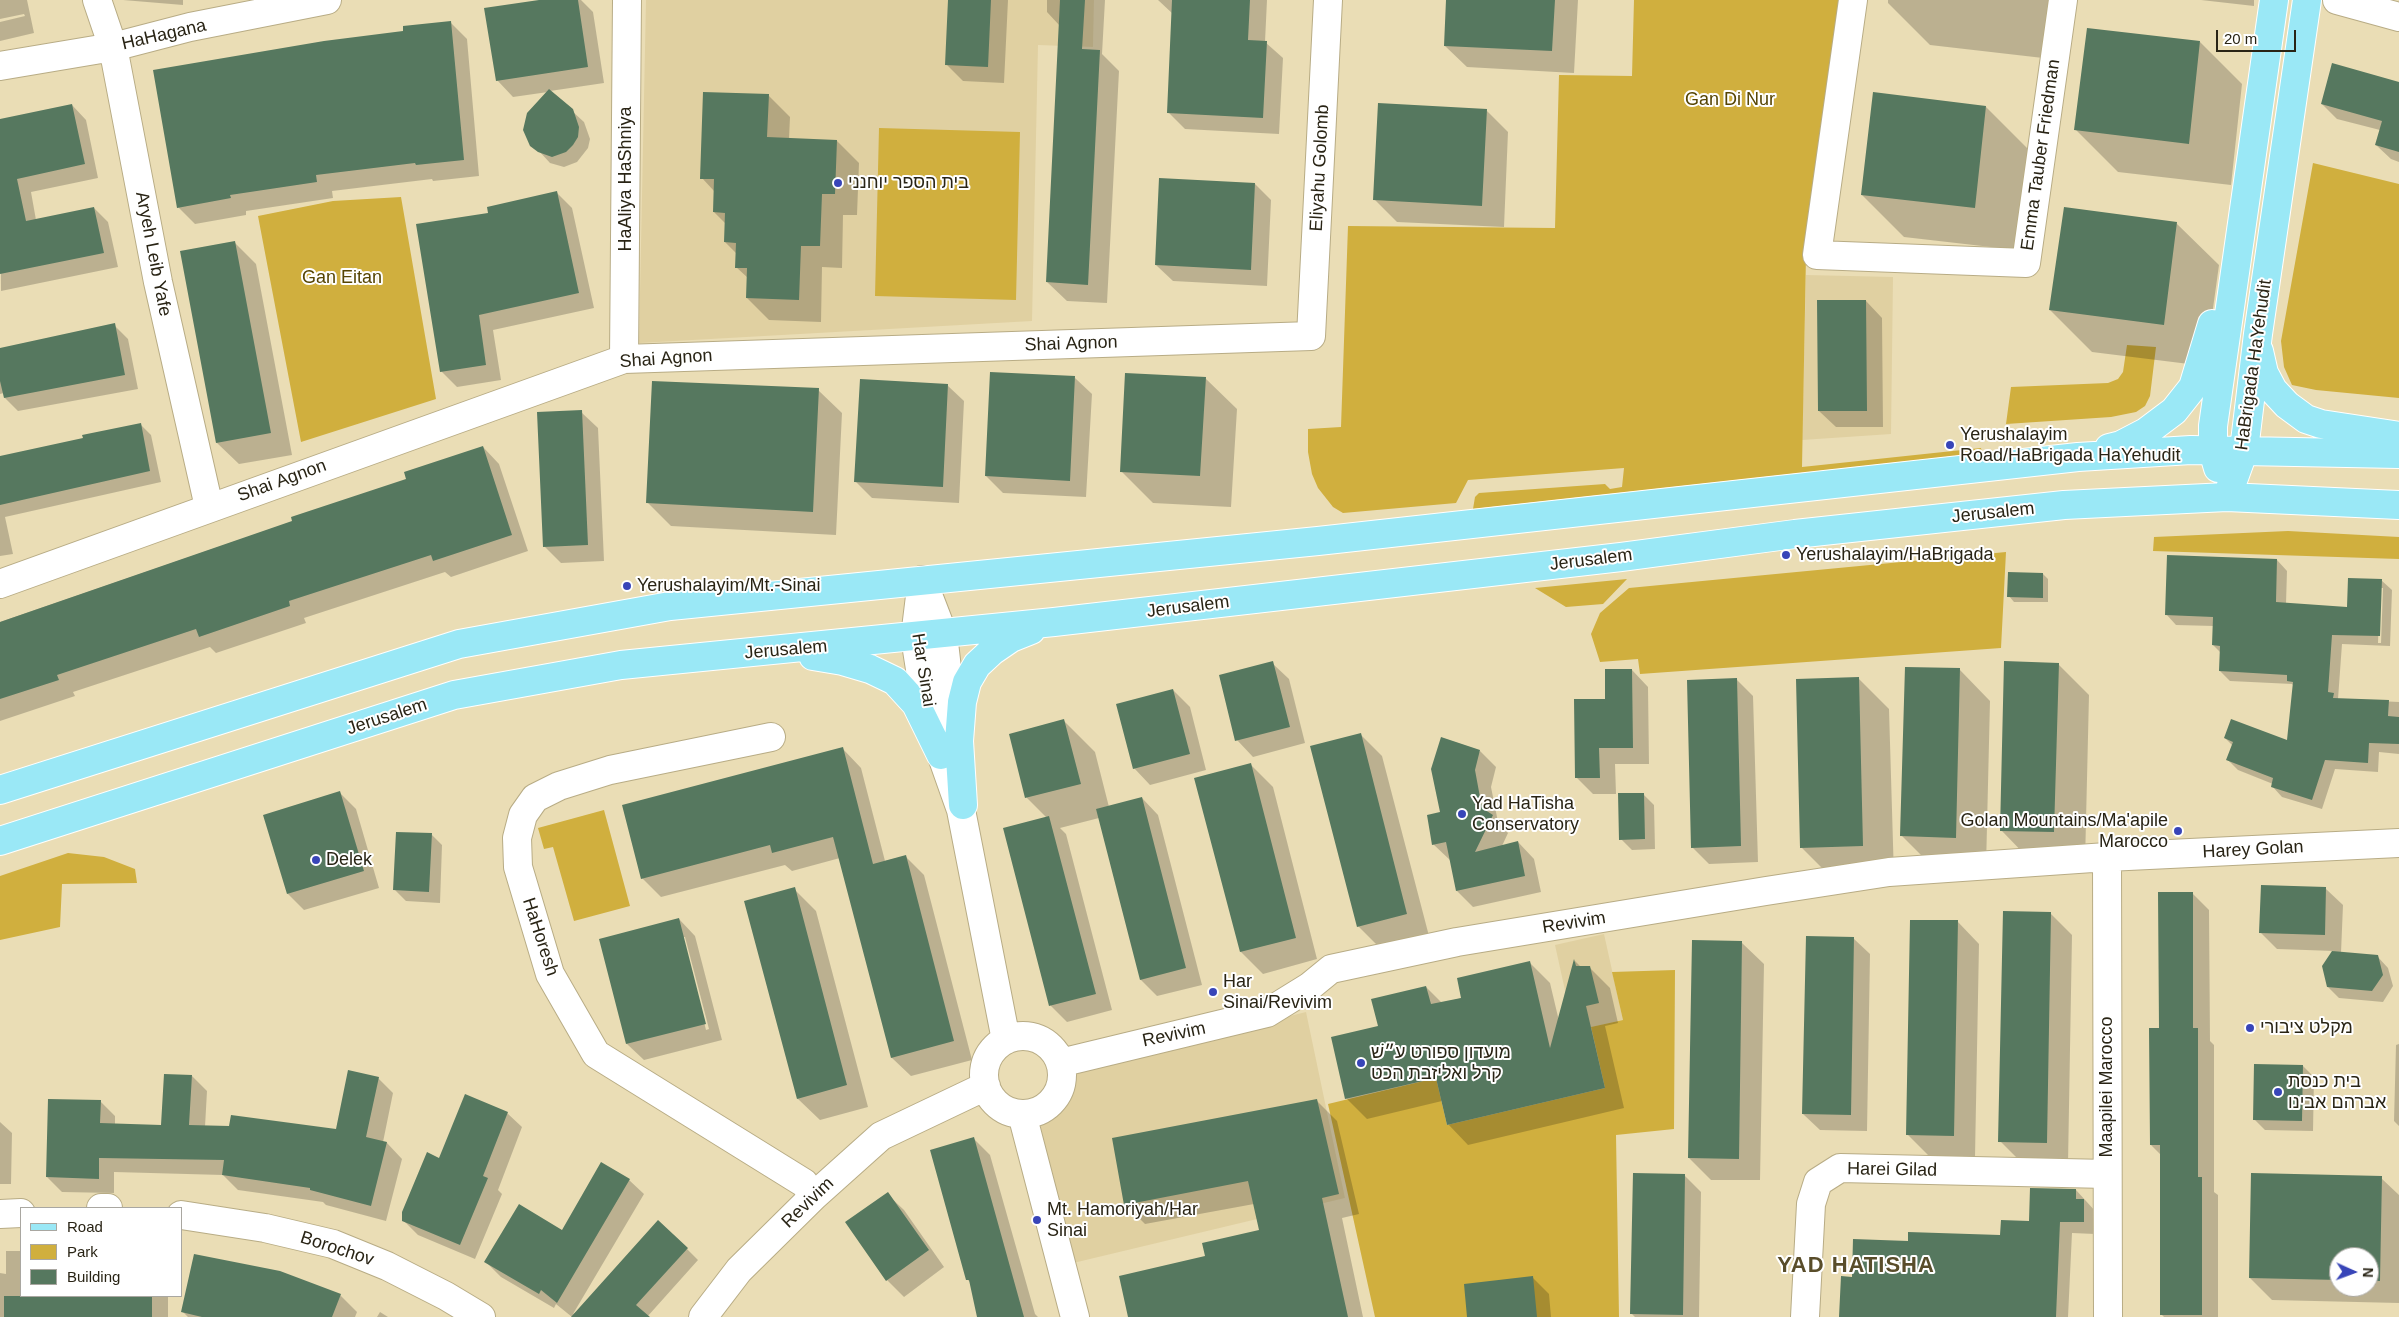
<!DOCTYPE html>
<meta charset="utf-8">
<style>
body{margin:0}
#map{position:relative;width:2399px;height:1317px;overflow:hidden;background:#eaddb5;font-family:Arial,sans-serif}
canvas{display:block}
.legend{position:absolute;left:20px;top:1207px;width:162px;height:90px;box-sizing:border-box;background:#fff;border:1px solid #a9a7a1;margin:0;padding:6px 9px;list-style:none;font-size:15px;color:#292415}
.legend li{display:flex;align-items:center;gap:10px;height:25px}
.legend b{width:25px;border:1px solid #a9a7a1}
.north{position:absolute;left:2329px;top:1247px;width:50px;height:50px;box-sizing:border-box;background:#fff;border:1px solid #a9a7a1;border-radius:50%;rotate:92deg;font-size:14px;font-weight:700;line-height:20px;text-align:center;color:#292415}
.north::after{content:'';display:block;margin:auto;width:18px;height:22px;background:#3845b8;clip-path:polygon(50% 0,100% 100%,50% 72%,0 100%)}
.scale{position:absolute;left:2216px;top:30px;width:80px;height:22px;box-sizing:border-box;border:2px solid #292415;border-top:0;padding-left:6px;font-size:15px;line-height:18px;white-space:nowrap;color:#292415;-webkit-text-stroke:4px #fff;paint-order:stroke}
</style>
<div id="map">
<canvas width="2399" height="1317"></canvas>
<ul class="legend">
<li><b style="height:6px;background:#9ae8f6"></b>Road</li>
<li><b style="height:14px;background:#d0af3e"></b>Park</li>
<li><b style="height:14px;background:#56785f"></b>Building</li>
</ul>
<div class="north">N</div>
<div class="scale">20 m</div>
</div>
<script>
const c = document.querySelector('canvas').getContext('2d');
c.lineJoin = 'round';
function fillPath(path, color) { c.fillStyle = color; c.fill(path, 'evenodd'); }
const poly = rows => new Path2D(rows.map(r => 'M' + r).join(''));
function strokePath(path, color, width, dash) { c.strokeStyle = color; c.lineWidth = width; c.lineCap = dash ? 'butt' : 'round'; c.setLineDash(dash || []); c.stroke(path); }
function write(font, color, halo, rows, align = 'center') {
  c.font = font + ' Arial,Heebo,sans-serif'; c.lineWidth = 4; c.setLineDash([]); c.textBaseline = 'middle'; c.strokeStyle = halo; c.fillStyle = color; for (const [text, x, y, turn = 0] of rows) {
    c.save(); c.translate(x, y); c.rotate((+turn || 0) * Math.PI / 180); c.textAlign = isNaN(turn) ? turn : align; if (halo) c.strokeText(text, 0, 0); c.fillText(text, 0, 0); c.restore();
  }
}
fillPath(poly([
 [646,0,1094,0,1093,47,1038,45,1032,321,639,343],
 [1806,275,1893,277,1891,434,1802,440],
 [1604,934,1623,1020,1574,1031,1555,945],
 [1306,1012,1345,1198,1069,1264,1033,1119,1049,1113,1059,1104,1066,1090,1068,1072]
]), '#e0d0a1');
fillPath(poly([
 [1634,0,1843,0,1806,255,1802,467,1981,448,1982,453,1473,509,1475,497,1479,493,1605,484,1610,489,1622,487,1624,468,1468,480,1456,503,1343,513,1333,507,1318,488,1312,474,1308,452,1308,429,1341,427,1348,226,1555,228,1559,75,1632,76],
 [879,128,1020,132,1016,300,875,296],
 [2313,163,2399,184,2399,398,2316,390,2292,385,2284,367,2281,341],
 [401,197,436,399,301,442,258,216,333,201],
 [2127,345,2156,347,2150,396,2145,406,2136,412,2111,417,2006,424,2011,387,2108,383,2118,379,2123,372],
 [2288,531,2399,537,2399,559,2153,551,2154,537],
 [2006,552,2001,648,1640,674,1638,659,1600,662,1591,634,1600,613,1629,588],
 [1627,579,1603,604,1566,607,1535,588],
 [604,810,630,906,574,921,553,847,544,849,538,828],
 [68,853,104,857,135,869,137,883,62,884,60,927,0,940,0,876],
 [1675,970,1674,1129,1616,1135,1619,1317,1375,1317,1328,1104,1436,1078,1447,1125,1605,1088,1591,1027,1623,1020,1612,972]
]), '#d0af3e');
fillPath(poly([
 [0,0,27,0,34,33,0,41,0,22,25,16,24,14,0,19],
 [123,0,183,0,183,5],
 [547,0,581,0,593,12,604,83,550,91,584,122,590,139,588,148,577,162,564,167,550,163,539,151,548,92,513,97,497,80],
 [949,0,1008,0,1004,83,963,81,946,64],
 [1047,0,1105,0,1102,54,1119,71,1107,303,1067,301,1047,282,1060,26,1047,12],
 [1158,0,1267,0,1265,42,1283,58,1279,134,1185,129,1168,112,1173,14],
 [1447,0,1578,0,1574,73,1467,67,1445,46],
 [1888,0,2049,0,2043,58,1930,45,1888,3],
 [2201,0,2254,0,2254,6],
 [450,22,467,39,479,176,433,181,432,179,332,191,333,198,246,211,246,215,195,224,178,207,404,32],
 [2200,42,2242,84,2231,185,2118,172,2076,130],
 [2399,83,2399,162,2391,159,2376,145,2380,130,2337,119,2322,104],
 [768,95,790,117,789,139,837,141,859,163,857,215,843,215,842,268,822,267,821,322,769,320,747,298,748,278,736,267,737,254,725,242,725,223,714,212,714,191,702,178],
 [72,105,86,120,98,178,31,192,36,220,94,208,108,222,118,267,1,291,0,120],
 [1986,107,2028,149,2017,250,1904,237,1862,195],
 [1486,110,1508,132,1504,227,1397,222,1375,200],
 [1255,184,1271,200,1267,286,1173,281,1156,265],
 [556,192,572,208,594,308,493,330,501,380,457,387,441,371,490,214],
 [2176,223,2219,265,2205,366,2092,352,2050,310],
 [234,242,256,264,292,455,239,464,217,443],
 [1866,301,1882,318,1883,427,1836,427,1819,411],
 [114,325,128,339,138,389,18,411,5,398,4,393,0,394,0,349],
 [1075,378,1092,394,1086,497,1003,493,986,476],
 [1205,378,1237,409,1231,507,1153,503,1122,472],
 [947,385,964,401,959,503,872,498,856,482],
 [818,390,842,413,836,535,671,526,647,502],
 [581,412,598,428,604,561,561,563,544,546],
 [140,424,151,435,161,482,5,517,13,554,0,556,0,479,84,439],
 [483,447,499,464,528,551,451,577,445,572,304,618,306,623,216,653,210,647,73,692,75,696,0,721,0,622,294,521,408,480],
 [2277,560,2287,571,2286,604,2348,608,2381,580,2392,590,2390,646,2342,644,2338,699,2399,702,2399,754,2379,752,2378,772,2335,769,2322,809,2282,797,2272,786,2273,784,2238,770,2228,760,2233,746,2225,738,2288,742,2294,686,2292,684,2230,681,2220,671,2221,653,2213,645,2214,626,2176,625,2166,614],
 [2380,588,2383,588,2381,643,2378,643],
 [2043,574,2048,579,2048,602,2014,602,2009,596],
 [1272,663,1289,679,1305,743,1253,757,1237,740],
 [2058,664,2089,695,2085,863,2032,862,2001,830],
 [1959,669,1990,701,1986,868,1933,867,1902,836],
 [1632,670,1648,687,1649,764,1615,764,1616,794,1593,794,1576,777,1606,701],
 [1858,678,1889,709,1894,877,1833,879,1802,848],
 [1737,680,1753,696,1758,862,1709,864,1692,847],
 [1173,690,1190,707,1206,770,1150,785,1134,768],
 [1064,721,1095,752,1109,807,1142,798,1158,815,1202,985,1157,996,1141,980,1099,818,1060,828,1066,834,1112,1010,1067,1022,1051,1006,1005,829,1047,818,1027,798,1010,735],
 [1360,734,1382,756,1429,936,1380,948,1358,926],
 [843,749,861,768,885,861,905,856,924,875,972,1060,911,1076,892,1058,840,858,792,871,785,865,661,897,642,878],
 [1480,751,1496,767,1491,787,1498,822,1508,833,1502,846,1518,842,1534,859,1541,892,1473,907,1457,891,1451,861,1433,844,1441,813],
 [1251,765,1273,787,1317,959,1263,974,1241,952],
 [339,792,356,809,379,888,304,910,288,894],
 [1643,794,1654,805,1655,849,1632,850,1621,839],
 [431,834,442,845,440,903,406,901,395,890],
 [794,889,816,911,868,1107,820,1120,798,1099],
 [2326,889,2343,905,2341,953,2377,956,2388,968,2393,986,2383,1002,2339,998,2328,987,2324,966,2334,951,2277,949,2260,932],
 [2192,893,2209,910,2210,1041,2214,1045,2214,1192,2218,1195,2218,1317,2164,1317,2162,1315,2161,1155,2151,1145,2160,1029],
 [2050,913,2072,935,2068,1164,2022,1163,2000,1141],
 [679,919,695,936,722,1040,644,1060,627,1044,600,940],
 [683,937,685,937,709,1029,706,1030],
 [1958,922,1979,944,1975,1157,1929,1156,1907,1134],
 [1853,938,1870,954,1867,1131,1820,1130,1803,1114],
 [1742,943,1764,964,1760,1180,1711,1180,1689,1158],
 [1575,961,1581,967,1590,968,1610,988,1618,1023,1605,1026,1624,1108,1468,1145,1448,1124,1442,1101,1367,1119,1346,1098,1379,1027,1426,987,1442,1003,1462,998,1530,963,1550,983,1559,1021],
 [2399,1044,2399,1126,2394,1121,2396,1045],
 [2303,1066,2314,1077,2313,1131,2265,1130,2254,1119],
 [192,1076,207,1091,205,1127,337,1130,378,1078,393,1093,383,1142,387,1143,402,1159,386,1221,326,1205,323,1202,238,1190,223,1175,114,1172,114,1193,62,1192,47,1177,100,1101,115,1116,115,1125,162,1126],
 [1317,1101,1337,1121,1359,1214,1342,1218,1363,1317,1130,1317,1207,1257,1261,1231,1254,1204,1145,1224,1125,1204],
 [507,1113,522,1127,498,1190,502,1194,475,1259,418,1235,403,1220,440,1159],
 [0,1122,12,1133,11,1184,0,1184],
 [974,1139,990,1155,1035,1314,1038,1317,978,1317,970,1282,967,1279],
 [1684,1175,1701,1192,1699,1317,1635,1317,1632,1314],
 [2381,1178,2399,1195,2399,1303,2272,1300,2250,1278],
 [2339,1257,2369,1257,2369,1287,2339,1287],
 [629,1180,644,1194,573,1314,687,1249,698,1260,647,1317,572,1317,556,1304,554,1308,501,1277,486,1262,562,1232],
 [2076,1190,2096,1212,2095,1234,2072,1233,2068,1317,1840,1317,1853,1278,1909,1242,2001,1236,2030,1223],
 [887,1194,904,1210,944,1267,904,1297,887,1280],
 [6,1251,21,1251,21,1296,168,1296,168,1317,0,1317,0,1273,6,1274],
 [1532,1277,1549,1294,1551,1317,1469,1317],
 [340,1295,357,1312,355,1317,188,1317,183,1312],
 [380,1312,388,1317,377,1317]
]), '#0003');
fillPath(poly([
 [539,0,578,0,588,67,496,81,484,8],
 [948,0,991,0,988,67,945,65],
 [1060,0,1085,0,1082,49,1100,50,1088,285,1046,282],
 [1172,0,1250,0,1248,40,1267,41,1263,118,1167,113],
 [1446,0,1555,0,1552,51,1444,46],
 [451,21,464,160,416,165,415,163,316,175,317,182,230,195,231,198,177,208,153,70,324,41,403,31,403,26],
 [2087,28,2200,41,2189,144,2074,130],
 [2332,63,2399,82,2399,152,2375,145,2382,121,2321,104],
 [549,89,573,109,579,127,578,137,573,145,566,152,552,157,538,152,530,146,523,130,527,113],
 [703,92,769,94,767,137,837,140,835,194,822,194,820,246,801,246,799,300,746,298,747,268,735,268,736,243,724,242,725,213,713,212,714,179,700,179],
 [1873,92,1986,106,1975,208,1861,195],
 [1378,103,1487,109,1482,206,1373,200],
 [72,104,85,164,17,179,26,221,94,207,104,253,0,274,0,119],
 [1159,178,1255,183,1251,270,1155,265],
 [557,191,579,293,479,315,486,365,440,372,416,224,488,213,487,207],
 [2064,207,2177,222,2164,325,2049,310],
 [235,241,271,433,216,443,180,251],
 [1817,300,1866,300,1867,411,1818,411],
 [115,323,125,375,4,398,0,381,0,348],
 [990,372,1075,376,1070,481,985,476],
 [1125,373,1206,377,1200,476,1120,472],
 [860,379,948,384,943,487,854,482],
 [652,381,819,388,813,512,646,503],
 [582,410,588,545,543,547,537,412],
 [141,423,150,471,0,505,0,456,83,438,82,435],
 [483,446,512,535,433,561,431,555,289,601,290,606,199,637,196,629,57,675,59,680,0,699,0,622,292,521,291,517,406,479,404,472],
 [2167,555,2277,559,2276,602,2347,607,2348,578,2382,579,2380,636,2332,635,2328,692,2334,693,2333,698,2389,700,2388,716,2399,717,2399,744,2369,743,2368,763,2325,760,2312,800,2271,787,2273,778,2226,760,2233,742,2224,738,2231,719,2287,740,2293,682,2287,681,2287,675,2219,671,2220,646,2212,645,2213,617,2165,615],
 [2008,572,2043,573,2043,598,2007,597],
 [1273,661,1290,727,1235,741,1219,675],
 [2004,661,2059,663,2054,832,2000,831],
 [1905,667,1960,668,1956,838,1900,836],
 [1605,669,1632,669,1633,748,1599,748,1600,778,1575,778,1574,699,1605,699],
 [1859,677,1863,846,1800,848,1796,679],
 [1737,678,1741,846,1691,848,1687,680],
 [1173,689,1190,754,1133,769,1116,704],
 [1064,719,1081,784,1025,798,1009,734],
 [1361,733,1407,914,1357,927,1310,746],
 [1441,737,1480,750,1475,770,1482,808,1493,815,1475,852,1518,841,1525,876,1456,891,1446,842,1432,845,1427,815,1440,812,1431,769],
 [843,747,873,864,906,855,954,1041,891,1058,833,837,772,853,770,845,641,879,622,805],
 [1251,763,1296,938,1240,952,1194,778],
 [340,791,364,871,287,894,263,815],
 [1618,793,1644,793,1645,839,1619,840],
 [1142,797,1186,968,1140,980,1096,809],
 [1049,816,1096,994,1049,1006,1003,828],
 [396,832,432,833,429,892,393,890],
 [2261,885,2326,887,2325,935,2259,933],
 [795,887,847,1085,797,1099,744,901],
 [2158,892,2193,892,2193,1028,2198,1028,2198,1177,2202,1177,2202,1315,2160,1315,2160,1145,2150,1145,2149,1028,2159,1028],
 [2003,911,2051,912,2047,1143,1998,1142],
 [679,918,706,1024,626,1044,599,939],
 [1910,920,1958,920,1954,1136,1906,1135],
 [1806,936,1854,937,1851,1115,1802,1114],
 [1692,940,1742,941,1739,1159,1688,1158],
 [2332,951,2378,955,2383,975,2372,991,2327,987,2322,966],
 [1574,959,1576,966,1590,966,1599,1003,1586,1006,1605,1088,1447,1125,1436,1078,1345,1099,1331,1037,1378,1026,1371,999,1426,986,1431,1004,1461,998,1457,978,1530,961,1550,1048],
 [2254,1064,2303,1065,2302,1121,2253,1120],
 [348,1070,379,1077,366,1137,387,1142,371,1206,310,1190,310,1188,222,1175,224,1160,99,1158,99,1179,46,1177,48,1099,101,1100,100,1123,161,1125,164,1074,192,1075,189,1125,229,1126,231,1115,336,1129],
 [465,1094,508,1112,483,1176,488,1178,460,1245,402,1221,402,1212,427,1152,439,1158],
 [1317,1099,1339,1194,1322,1198,1348,1317,1128,1317,1119,1276,1205,1256,1202,1243,1259,1230,1248,1181,1124,1205,1112,1138],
 [974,1137,1024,1317,977,1317,969,1280,966,1280,930,1150],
 [601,1162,630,1179,557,1303,541,1290,539,1294,484,1262,519,1204,562,1230],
 [1633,1173,1685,1174,1683,1315,1630,1314],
 [2251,1173,2382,1176,2380,1281,2369,1281,2369,1257,2339,1257,2339,1280,2249,1278],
 [2030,1188,2076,1189,2076,1199,2084,1199,2084,1222,2060,1222,2056,1317,1839,1317,1841,1276,1852,1277,1853,1239,1908,1241,1908,1232,2000,1235,2001,1220,2029,1221],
 [888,1192,929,1250,886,1281,845,1222],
 [658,1220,688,1248,636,1305,650,1317,571,1317],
 [194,1254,280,1271,341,1294,332,1317,202,1317,181,1312],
 [1533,1276,1537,1317,1467,1317,1464,1284],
 [4,1296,152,1296,152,1317,4,1317]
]), '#56785f');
const minor = poly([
 [97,0,113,47,158,282,209,507],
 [1853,0,1817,255,2026,263,2063,0],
 [2337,0,2399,17],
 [0,66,113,47,190,27,327,0],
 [624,359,627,0],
 [922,580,915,637,920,669,938,745,961,810,1006,1040],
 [923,582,943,634,954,729],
 [0,584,624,359,1311,336,1328,0],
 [771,737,610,770,559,786,535,798,523,815,517,838,518,867,550,974,596,1054,804,1183,814,1196],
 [2107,857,2108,1317],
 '984 1075a39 39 0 1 1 78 0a39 39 0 1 1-78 0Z',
 [1060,1063,1267,1013,1309,987,1331,969,1457,942,1766,891,1889,872,2107,857,2399,843],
 [1022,1114,1075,1317],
 [101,1208,108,1208],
 [0,1214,21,1213],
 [181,1215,265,1228,333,1244,387,1266,446,1296,481,1317],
 [703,1317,739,1270,814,1196,881,1136,986,1086],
 [1805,1317,1811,1204,1818,1182,1840,1168,2107,1174]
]);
const major = poly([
 [2259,351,2264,373,2273,390,2287,405,2306,419,2321,424,2399,436],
 [2109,448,2121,445,2146,432,2174,411,2193,387,2212,324],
 [2218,468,2213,451,2213,426,2274,0],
 [2227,497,2244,450,2258,334,2307,0],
 [813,656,843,661,870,669,895,681,916,704,941,755],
 [0,790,459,644,670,606,1318,541,2078,457,2191,450,2399,454],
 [963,805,959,741,962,702,967,682,977,665,992,651,1011,638,1031,630],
 [0,841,454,695,621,665,1054,622,1621,557,1795,534,2064,505,2227,497,2399,505]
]);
strokePath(minor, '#b8ac85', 30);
strokePath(major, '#fff', 30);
strokePath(minor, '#fff', 28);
strokePath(major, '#9ae8f6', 28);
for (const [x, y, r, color] of [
 [838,183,5,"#3845b8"],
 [1950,445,5,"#3845b8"],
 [1786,555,5,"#3845b8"],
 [627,586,5,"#3845b8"],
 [1462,814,5,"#3845b8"],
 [2178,831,5,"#3845b8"],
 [316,860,5,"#3845b8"],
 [1213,992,5,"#3845b8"],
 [2250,1028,5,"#3845b8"],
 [1361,1063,5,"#3845b8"],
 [2278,1092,5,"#3845b8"],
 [1037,1220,5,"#3845b8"]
]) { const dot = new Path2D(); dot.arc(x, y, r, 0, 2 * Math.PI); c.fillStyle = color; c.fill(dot); strokePath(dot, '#fff', 2); }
write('18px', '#292415', '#fff', [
 ["HaHagana",164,35,-13],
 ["Emma Tauber Friedman",2041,155,-82],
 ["Eliyahu Golomb",1320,168,-87],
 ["HaAliya HaShniya",626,179,-90],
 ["Aryeh Leib Yafe",153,254,79],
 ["Shai Agnon",1071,344,-2],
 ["Shai Agnon",666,359,-4],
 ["HaBrigada HaYehudit",2254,365,-82],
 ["Shai Agnon",282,481,-20],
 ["Jerusalem",1993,513,-6],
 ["Jerusalem",1591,560,-7],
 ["Jerusalem",1188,607,-7],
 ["Jerusalem",786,650,-5],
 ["Har Sinai",923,670,81],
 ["Jerusalem",387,717,-18],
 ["Harey Golan",2253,850,-3],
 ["Revivim",1574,923,-9],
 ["HaHoresh",540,937,72],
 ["Revivim",1174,1035,-12],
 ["Maapilei Marocco",2107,1087,-90],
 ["Harei Gilad",1892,1170,1],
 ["Revivim",808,1203,-44],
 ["Borochov",337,1249,18]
]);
write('18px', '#564503', '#fff', [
 ["Gan Di Nur",1730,100],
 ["Gan Eitan",342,278]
]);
write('18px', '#292415', '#fff', [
 ["בית הספר יוחנני",848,183],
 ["Yerushalayim",1960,435],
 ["Road/HaBrigada HaYehudit",1960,456],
 ["Yerushalayim/HaBrigada",1796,555],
 ["Yerushalayim/Mt.-Sinai",637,586],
 ["Yad HaTisha",1472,804],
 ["Conservatory",1472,825],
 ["Golan Mountains/Ma'apile",2168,821,"right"],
 ["Marocco",2168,842,"right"],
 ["Delek",326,860],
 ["Har",1223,982],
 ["Sinai/Revivim",1223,1003],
 ["מקלט ציבורי",2260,1028],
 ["מועדון ספורט ע״שׁ",1371,1053],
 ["קרל ואליזבת הכט",1371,1074],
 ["בית כנסת",2288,1082],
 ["אברהם אבינו",2288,1103],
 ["Mt. Hamoriyah/Har",1047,1210],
 ["Sinai",1047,1231]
], 'left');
c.letterSpacing = '1px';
write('bold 22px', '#594d2a', '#fff', [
 ["YAD HATISHA",1856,1266]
]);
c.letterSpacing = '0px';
</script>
